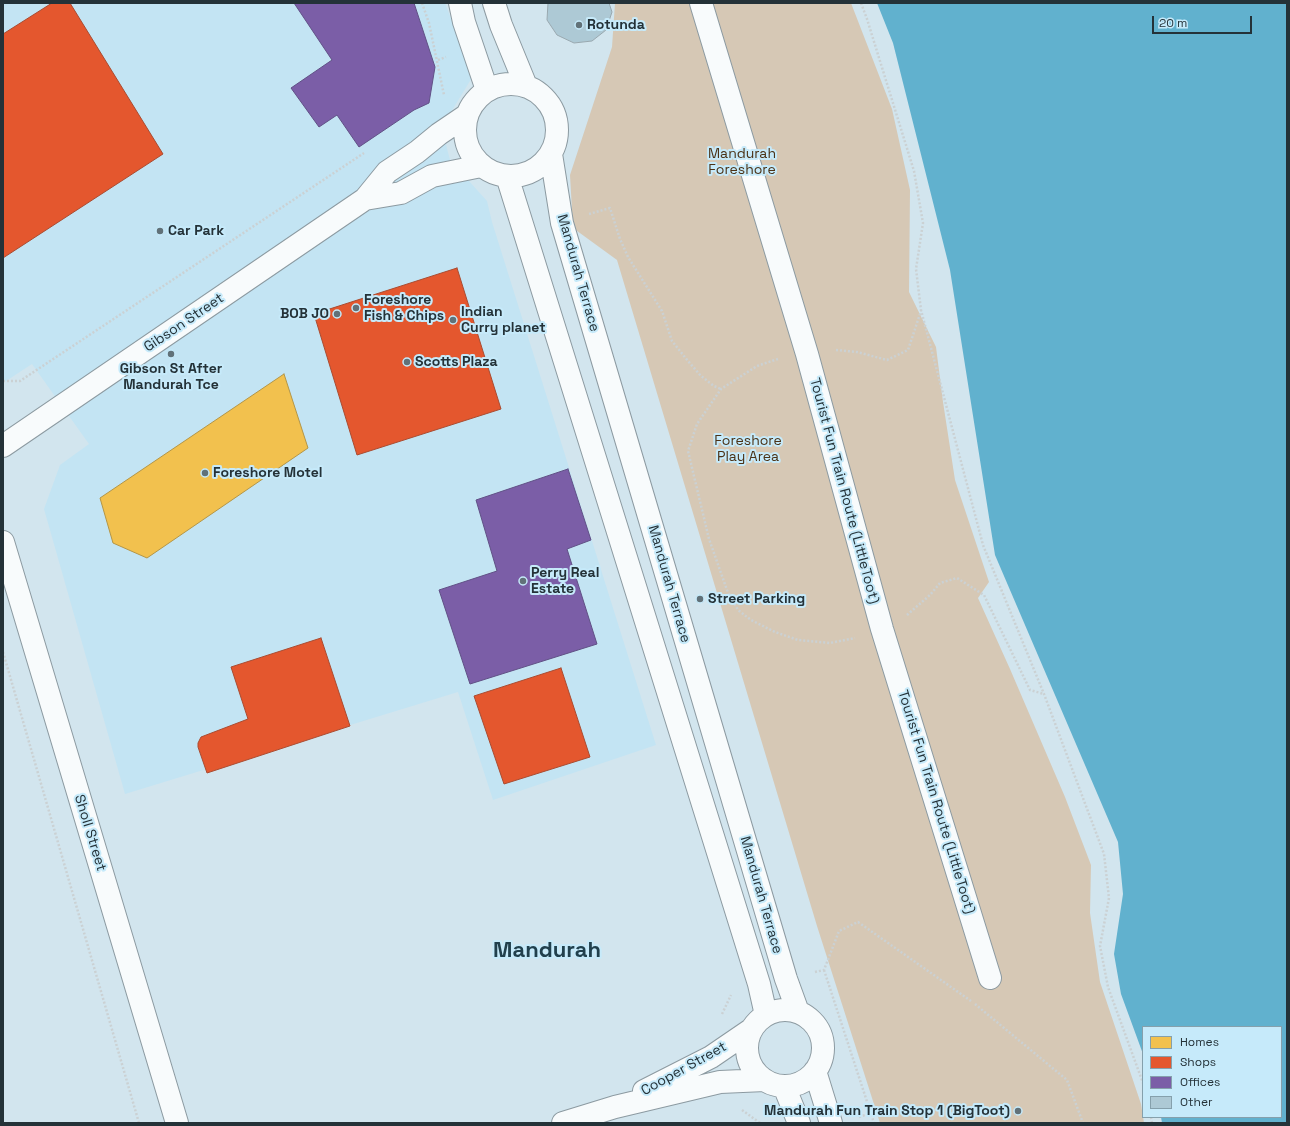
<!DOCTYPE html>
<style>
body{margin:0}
#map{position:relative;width:1290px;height:1126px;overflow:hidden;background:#d2e5ee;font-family:"Space Grotesk",sans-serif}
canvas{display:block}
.frame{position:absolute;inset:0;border:4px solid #243238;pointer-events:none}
.legend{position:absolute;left:1142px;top:1026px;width:140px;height:92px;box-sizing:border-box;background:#c6eafa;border:1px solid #85a0ac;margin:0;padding:5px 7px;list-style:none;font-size:12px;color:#243238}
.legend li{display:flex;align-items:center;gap:8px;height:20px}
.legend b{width:20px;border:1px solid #85a0ac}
.scale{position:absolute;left:1152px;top:16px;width:100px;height:18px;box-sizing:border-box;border:2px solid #243238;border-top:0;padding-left:5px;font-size:12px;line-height:14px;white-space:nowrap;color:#243238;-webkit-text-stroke:3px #c6eafa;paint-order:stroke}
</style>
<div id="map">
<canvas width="1290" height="1126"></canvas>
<div class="frame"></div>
<ul class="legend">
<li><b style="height:11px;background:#f2c14e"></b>Homes</li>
<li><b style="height:11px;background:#e4572e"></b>Shops</li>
<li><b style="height:11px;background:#7b5ea7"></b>Offices</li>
<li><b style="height:11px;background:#adc9d5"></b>Other</li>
</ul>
<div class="scale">20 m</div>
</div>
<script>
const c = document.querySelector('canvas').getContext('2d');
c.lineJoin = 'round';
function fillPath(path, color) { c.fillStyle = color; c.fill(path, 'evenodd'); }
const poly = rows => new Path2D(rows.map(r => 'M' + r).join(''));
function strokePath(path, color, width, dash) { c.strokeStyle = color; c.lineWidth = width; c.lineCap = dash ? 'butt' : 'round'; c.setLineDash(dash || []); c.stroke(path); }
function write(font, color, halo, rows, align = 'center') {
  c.font = font + ' "Space Grotesk",sans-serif'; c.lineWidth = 4; c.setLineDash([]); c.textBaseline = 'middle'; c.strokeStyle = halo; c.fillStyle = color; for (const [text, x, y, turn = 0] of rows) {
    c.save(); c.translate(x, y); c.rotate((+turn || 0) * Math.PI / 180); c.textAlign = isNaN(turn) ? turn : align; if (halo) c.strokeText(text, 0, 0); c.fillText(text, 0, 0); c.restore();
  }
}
fillPath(poly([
 [3,3,445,3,473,76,451,112,444,137,450,160,487,201,492,222,656,745,493,800,458,692,125,794,44,509,60,465,89,444,32,364,3,383]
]), '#c3e4f3');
fillPath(poly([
 [615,3,851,3,892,109,910,190,909,292,936,347,943,402,955,480,989,582,978,598,1010,669,1065,797,1091,865,1090,913,1100,982,1141,1104,1144,1123,880,1123,817,926,617,260,573,228,570,175,612,47]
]), '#d6c8b5');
fillPath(poly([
 [877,3,1287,3,1287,1123,1162,1123,1161,1117,1281,1117,1281,1027,1143,1027,1143,1054,1121,994,1114,954,1123,894,1118,842,995,555,950,270,893,43]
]), '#61b1ce');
const homes = poly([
 [284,374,308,448,147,558,113,543,100,498,284,374]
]);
fillPath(homes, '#f2c14e');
strokePath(homes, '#b49647', 1);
const shops = poly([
 [52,3,70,3,163,154,3,258,3,34,52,3],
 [457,268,501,409,357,455,314,314,457,268],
 [321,638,350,726,207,773,198,747,198,743,201,737,248,719,231,667,321,638],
 [561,668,590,757,504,784,474,696,561,668]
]);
fillPath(shops, '#e4572e');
strokePath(shops, '#aa4c31', 1);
const offices = poly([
 [294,3,414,3,435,67,429,103,414,110,359,147,337,115,319,127,291,88,332,60,294,3],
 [568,469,591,540,567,549,597,644,470,684,439,590,497,571,476,500,568,469]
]);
fillPath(offices, '#7b5ea7');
strokePath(offices, '#615186', 1);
const building = poly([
 [548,3,609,3,612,12,606,30,592,41,574,43,557,35,547,20,548,3]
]);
fillPath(building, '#adc9d5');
strokePath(building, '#99a8af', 1);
const minor = poly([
 [460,3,464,22,487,90],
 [494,3,501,25,526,86],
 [701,3,807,354,882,629,990,978],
 '465 130a46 46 0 1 1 92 0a46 46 0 1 1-92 0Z',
 [551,154,562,223,786,979,798,1012],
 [507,176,759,984,766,1015],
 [365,199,401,193,432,176,481,166],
 [3,446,365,199,387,172,417,152,439,134,467,115],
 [3,542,177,1123],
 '747 1048a38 38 0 1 1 76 0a38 38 0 1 1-76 0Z',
 [815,1071,831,1123],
 [784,1086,799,1123],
 [644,1091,711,1057,752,1029],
 [563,1123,615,1107,720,1082,765,1080]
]);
strokePath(minor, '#8c9aa1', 24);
strokePath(poly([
 [422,3,429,23,444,95],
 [861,3,867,19,914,171,923,223,916,269,921,310,983,545,1044,694,1104,854,1109,898,1100,946,1108,987,1143,1083],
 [438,60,446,57],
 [589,214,610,208,620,239,628,257,662,311,672,341,688,361,701,376,714,386,721,389],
 [836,350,857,352,887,360,908,350,921,311],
 [778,359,757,366,721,389,697,424,688,451,709,539,727,590,738,610,751,620,775,632,798,640,830,643,855,638],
 [3,381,20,381,364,153],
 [907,615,930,595,940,583,957,578,984,595,1030,690,1044,694],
 [3,652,139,1123],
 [824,970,874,1123],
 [815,972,824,970,839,931,858,922,971,1001],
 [975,1004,1067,1080,1083,1123],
 [722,1014,731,995],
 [742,1110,760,1123],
 [859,1117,871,1113],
 [1151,1117,1152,1123]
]), '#cbd1d3', 2.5, [2, 2]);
strokePath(minor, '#f8fbfc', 22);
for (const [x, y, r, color] of [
 [579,25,4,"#617178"],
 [160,231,4,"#617178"],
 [356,308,4,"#617178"],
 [337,314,4,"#617178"],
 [453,320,4,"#617178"],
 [171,354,4,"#617178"],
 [407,362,4,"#617178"],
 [205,473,4,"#617178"],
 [523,581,4,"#617178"],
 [700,599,4,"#617178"],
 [1018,1111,4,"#617178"]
]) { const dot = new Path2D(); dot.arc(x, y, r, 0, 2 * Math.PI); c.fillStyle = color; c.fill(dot); strokePath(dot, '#c6eafa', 1.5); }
write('bold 14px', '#243238', '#c6eafa', [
 ["Rotunda",587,25],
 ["Car Park",168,231],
 ["Foreshore",364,300],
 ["Fish & Chips",364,316],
 ["Indian",461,312],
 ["Curry planet",461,328],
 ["BOB JO",329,314,"right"],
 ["Scotts Plaza",415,362],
 ["Gibson St After",171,369,"center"],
 ["Mandurah Tce",171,385,"center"],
 ["Foreshore Motel",213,473],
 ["Perry Real",531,573],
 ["Estate",531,589],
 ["Street Parking",708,599],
 ["Mandurah Fun Train Stop 1 (BigToot)",1010,1111,"right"]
], 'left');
write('14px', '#4b3216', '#c6eafa', [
 ["Mandurah",742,154],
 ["Foreshore",742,170],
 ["Foreshore",748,441],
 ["Play Area",748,457]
]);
write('14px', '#243238', '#c6eafa', [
 ["Mandurah Terrace",578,273,74],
 ["Gibson Street",184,323,-34],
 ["Tourist Fun Train Route (LittleToot)",844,491,75],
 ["Mandurah Terrace",669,584,74],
 ["Tourist Fun Train Route (LittleToot)",936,802,73],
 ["Sholl Street",90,833,73],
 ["Mandurah Terrace",761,895,74],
 ["Cooper Street",684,1069,-29]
]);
write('bold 22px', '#21404d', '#c6eafa', [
 ["Mandurah",547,951]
]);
</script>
